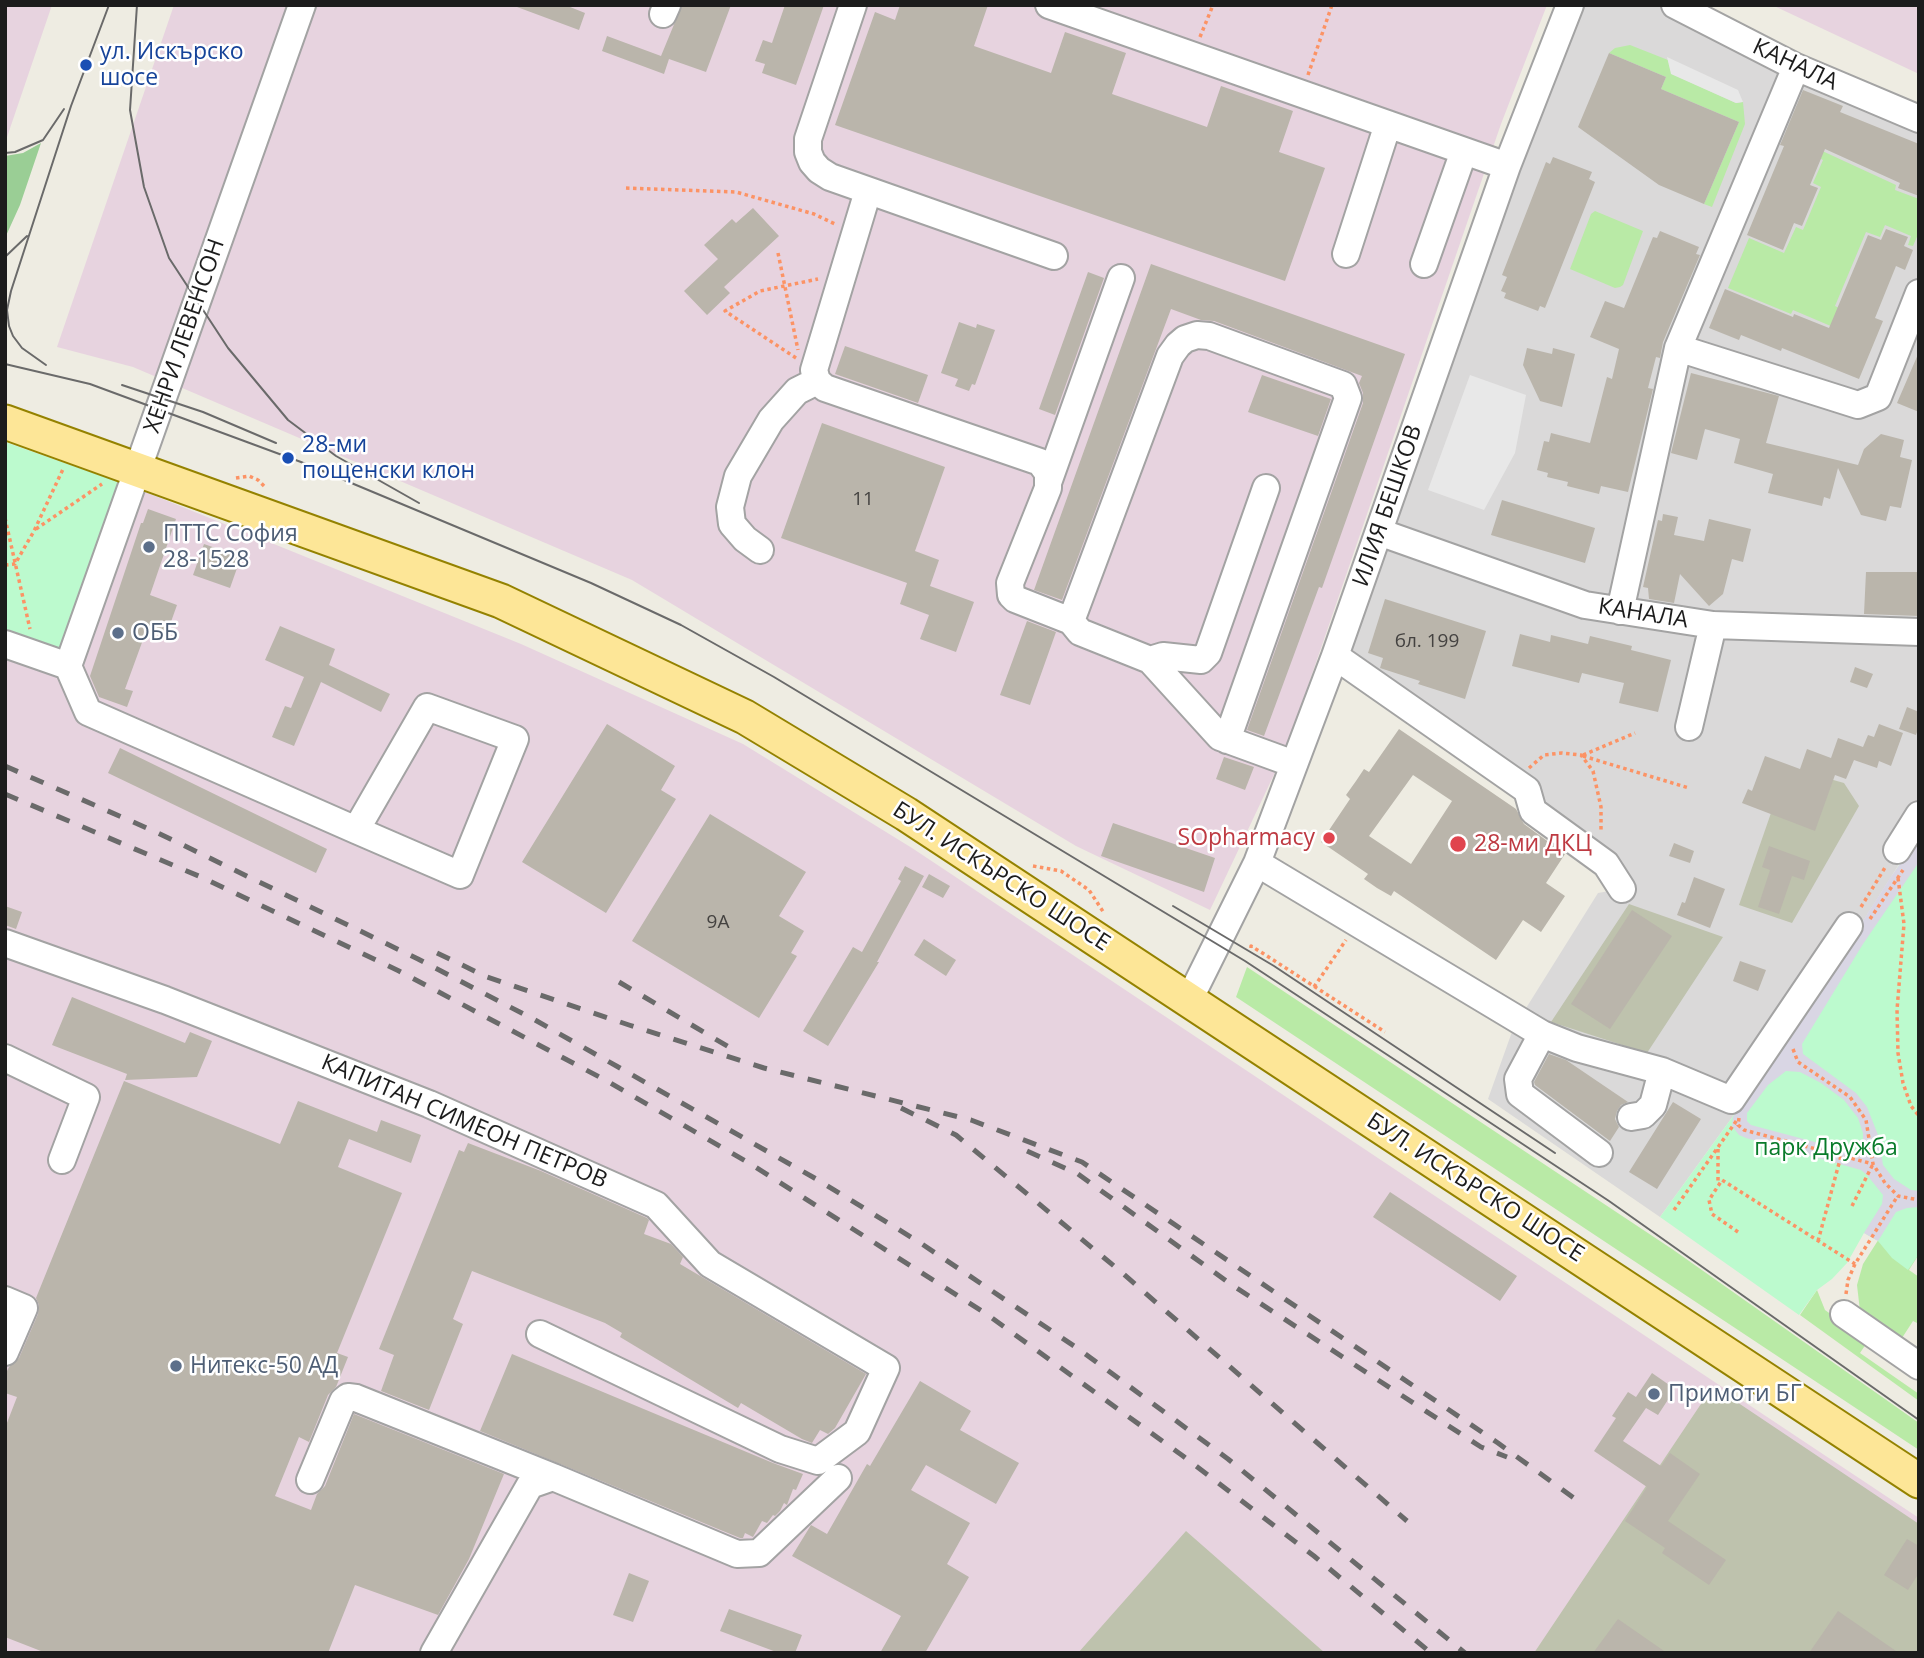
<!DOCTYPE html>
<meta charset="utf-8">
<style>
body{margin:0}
#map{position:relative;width:1924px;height:1658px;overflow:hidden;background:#eeece2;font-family:"Open Sans",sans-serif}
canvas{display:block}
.frame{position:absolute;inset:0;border:7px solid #1c1c1c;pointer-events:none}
</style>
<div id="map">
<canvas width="1924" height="1658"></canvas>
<div class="frame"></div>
</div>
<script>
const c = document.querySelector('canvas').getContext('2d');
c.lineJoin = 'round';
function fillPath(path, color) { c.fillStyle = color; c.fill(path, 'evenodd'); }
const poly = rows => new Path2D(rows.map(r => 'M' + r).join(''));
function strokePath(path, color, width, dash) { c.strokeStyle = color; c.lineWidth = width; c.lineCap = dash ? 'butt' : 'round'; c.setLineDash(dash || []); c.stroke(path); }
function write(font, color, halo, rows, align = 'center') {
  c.font = font + ' "Open Sans",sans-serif'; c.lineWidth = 5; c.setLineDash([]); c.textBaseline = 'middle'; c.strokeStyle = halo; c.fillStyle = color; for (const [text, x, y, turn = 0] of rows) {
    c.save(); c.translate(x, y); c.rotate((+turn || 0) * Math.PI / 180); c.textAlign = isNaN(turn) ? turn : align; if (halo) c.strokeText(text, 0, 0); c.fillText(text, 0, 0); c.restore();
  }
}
fillPath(poly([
 [1570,5,1675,5,1919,119,1919,825,1908,850,1786,1043,1660,1217,1488,1099,1513,1029,1598,893,1621,889,1606,863,1335,656]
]), '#dad9d9');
fillPath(poly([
 [5,5,52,5,5,143],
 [174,5,1547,5,1501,124,1287,747,1210,910,1076,846,632,580,133,367,57,347],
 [1772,5,1919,5,1919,74],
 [133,487,521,644,743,744,912,848,1919,1518,1919,1653,5,1653,5,644]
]), '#e7d3df');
fillPath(poly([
 [1787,767,1844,783,1859,806,1792,923,1739,905],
 [1629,904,1723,937,1647,1053,1551,1022],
 [1713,1386,1919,1524,1919,1653,1534,1653],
 [1186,1531,1325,1653,1078,1653]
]), '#bec2ad');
fillPath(poly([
 [1630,45,1668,60,1672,74,1736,103,1743,102,1745,124,1712,207,1704,204,1739,122,1661,89,1666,77,1609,53,1615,48],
 [1818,149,1896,185,1895,190,1919,199,1919,232,1913,246,1908,245,1911,236,1885,225,1880,237,1866,232,1835,306,1841,309,1833,327,1793,310,1791,314,1728,288,1749,238,1784,253,1796,227,1803,230,1821,187,1813,183,1823,160,1815,156],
 [1595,211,1643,231,1623,285,1620,287,1615,288,1570,269,1591,214],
 [1247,967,1672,1249,1919,1423,1919,1450,1236,997],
 [1896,1212,1919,1254,1909,1270,1919,1277,1919,1324,1913,1321,1902,1338,1860,1311,1857,1285,1863,1264],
 [1817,1290,1825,1310,1868,1341,1860,1353,1919,1394,1919,1401,1800,1315]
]), '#b9eaa6');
fillPath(poly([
 [41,143,20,205,5,238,5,156,23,153]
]), '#9ace95');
fillPath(poly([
 [5,442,133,487,68,666,5,644],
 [1919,825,1919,1254,1908,1270,1892,1258,1878,1241,1864,1233,1847,1263,1832,1279,1817,1290,1799,1315,1660,1217,1786,1043,1908,851]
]), '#bcface');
fillPath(poly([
 [1667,57,1738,90,1743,102,1736,103,1671,74],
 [1470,375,1526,395,1515,453,1484,510,1428,490]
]), '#e8e8e8');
fillPath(poly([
 [1919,837,1919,862,1863,944,1802,1044,1803,1054,1856,1093,1867,1107,1878,1135,1883,1165,1894,1179,1911,1190,1919,1191,1919,1207,1907,1208,1896,1212,1878,1241,1864,1233,1882,1204,1883,1195,1867,1175,1861,1170,1746,1138,1739,1135,1732,1126,1733,1117,1786,1043,1890,878],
 [1786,1071,1800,1072,1821,1083,1844,1100,1858,1118,1863,1133,1863,1148,1856,1153,1751,1125,1747,1121,1747,1113,1768,1085]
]), '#d9d6e4');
fillPath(poly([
 [518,5,565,5,585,13,579,30,517,7],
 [682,5,731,5,706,72,669,59,664,74,602,51,607,36,661,56],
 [785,5,824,5,796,85,762,73,765,64,755,61,763,40,772,43],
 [900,5,988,5,974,46,1051,73,1065,32,1126,53,1112,94,1207,127,1221,86,1293,111,1279,152,1325,168,1285,281,835,125,875,12,895,20],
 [1609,53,1666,77,1661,89,1739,122,1704,204,1659,185,1578,127],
 [1803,90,1843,106,1840,112,1919,144,1919,196,1898,188,1900,183,1825,149,1810,185,1818,188,1802,226,1794,223,1783,250,1747,235,1784,146,1780,145],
 [1553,157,1592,172,1589,179,1595,182,1545,308,1540,306,1538,311,1504,298,1506,293,1501,291,1507,277,1502,275,1546,162,1550,164],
 [753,208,779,236,724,287,730,293,707,315,684,291,718,259,704,245,732,219,736,223],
 [1886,229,1908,237,1904,246,1913,250,1905,270,1896,266,1875,318,1883,321,1859,379,1782,348,1781,351,1741,335,1739,340,1709,328,1725,289,1793,317,1794,314,1829,328,1868,235,1881,240],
 [1660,231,1699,247,1696,254,1700,255,1663,342,1660,358,1656,357,1648,388,1653,389,1628,492,1601,486,1599,494,1567,486,1568,482,1547,477,1548,473,1537,470,1544,441,1549,442,1551,433,1590,443,1607,377,1612,379,1619,349,1590,337,1605,301,1624,308,1653,237,1657,238],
 [1151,264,1405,354,1322,588,1319,587,1264,736,1247,730,1363,403,1363,393,1359,383,1362,376,1214,321,1201,320,1171,309,1062,600,1034,590],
 [1088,272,1104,278,1055,415,1039,409],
 [959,322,976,328,977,324,995,330,975,385,972,384,969,391,955,386,958,379,941,373],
 [845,346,928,375,918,403,835,374],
 [1527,348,1552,354,1553,348,1575,354,1562,407,1540,401,1523,365],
 [1919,352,1919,412,1897,403],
 [1691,373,1779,396,1766,443,1858,465,1864,449,1881,434,1904,440,1900,457,1912,460,1901,508,1890,506,1886,521,1861,515,1838,468,1830,499,1824,497,1822,506,1768,493,1773,474,1734,463,1740,439,1705,429,1697,460,1671,453],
 [1262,375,1331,399,1318,436,1248,412],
 [822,423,945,467,915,551,939,560,930,586,974,602,956,652,920,639,929,615,900,604,907,583,781,538],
 [1502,500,1595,528,1585,563,1491,535],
 [148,509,176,519,150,595,177,605,167,633,148,626,125,689,133,691,127,707,99,697,90,676,141,523,143,523],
 [1663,514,1678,517,1674,535,1704,541,1709,519,1751,529,1743,562,1732,559,1723,594,1709,606,1680,574,1674,603,1649,599,1648,588,1643,587,1658,520,1662,521],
 [204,544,241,557,230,588,193,575],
 [1866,572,1919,572,1919,616,1864,614],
 [1385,599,1486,631,1465,699,1418,684,1420,681,1380,668,1383,658,1368,653],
 [1027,621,1056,632,1030,705,1000,695],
 [280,626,335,649,329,665,390,694,381,712,321,682,294,746,272,737,285,706,291,708,304,677,265,660],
 [1520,634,1550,642,1551,635,1588,644,1590,636,1632,646,1631,650,1671,660,1658,712,1619,703,1624,683,1582,673,1579,683,1512,666],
 [1855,667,1873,674,1867,688,1850,682],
 [1907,707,1919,712,1919,726,1916,735,1899,729],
 [607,724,675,766,661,790,676,799,606,913,522,862],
 [1879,724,1903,733,1891,766,1879,761,1877,768,1854,760,1846,779,1835,775,1815,831,1742,803,1748,789,1752,791,1765,756,1800,769,1807,749,1831,758,1838,738,1863,747,1868,735,1874,737],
 [1399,729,1516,809,1524,824,1565,854,1546,883,1565,896,1541,932,1523,920,1496,960,1394,891,1391,896,1377,888,1364,879,1368,874,1321,842,1350,799,1346,795,1356,781,1364,769,1369,772],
 [1413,775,1452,801,1411,864,1369,836],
 [120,748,327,849,316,873,108,773],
 [1224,757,1254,767,1245,790,1216,779],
 [710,814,806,872,779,916,804,931,791,953,797,956,759,1018,632,941],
 [1113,823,1215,858,1204,892,1101,856],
 [1674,843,1694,851,1690,863,1669,856],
 [1769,846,1810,861,1804,880,1792,876,1779,914,1758,907,1770,870,1762,867],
 [905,866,924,876,877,962,879,962,828,1046,803,1031,853,947,862,952,901,881,898,879],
 [929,874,950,886,943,898,922,887],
 [1694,877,1725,889,1710,928,1677,915,1682,902,1685,903],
 [5,906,22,912,16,929,5,925],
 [1632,910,1672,936,1610,1029,1571,1004],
 [924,939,956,960,946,976,914,955],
 [1740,961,1766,970,1758,991,1733,981],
 [72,997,185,1043,190,1032,212,1041,197,1077,125,1080,127,1074,52,1045],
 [1549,1054,1566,1060,1628,1102,1621,1105,1617,1111,1615,1119,1619,1127,1610,1141,1535,1085,1534,1082],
 [124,1081,280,1144,298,1101,377,1132,381,1120,421,1135,411,1163,349,1139,338,1167,402,1193,337,1353,348,1357,336,1387,328,1395,309,1442,299,1437,275,1496,311,1510,317,1494,325,1486,354,1414,504,1474,469,1559,438,1615,355,1585,328,1653,46,1653,5,1637,5,1428,17,1397,5,1393,5,1375,9,1367,19,1358,38,1314,39,1305,36,1298],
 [1673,1102,1701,1119,1657,1189,1629,1172],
 [468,1143,541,1171,647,1218,649,1220,644,1234,671,1244,683,1257,680,1264,866,1374,835,1428,828,1434,820,1430,812,1443,802,1439,741,1403,738,1408,620,1337,622,1333,605,1323,472,1271,453,1319,463,1324,429,1410,381,1391,394,1355,379,1349,459,1150,464,1152],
 [1390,1192,1517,1276,1500,1301,1373,1217],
 [512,1354,773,1463,803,1474,796,1490,793,1489,787,1505,784,1503,780,1511,775,1516,773,1515,767,1523,762,1521,753,1537,745,1533,743,1538,740,1538,480,1431],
 [1652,1373,1675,1389,1658,1415,1646,1408,1623,1441,1661,1466,1670,1453,1700,1474,1668,1521,1726,1560,1709,1585,1662,1553,1665,1548,1625,1521,1647,1487,1594,1451,1616,1418,1612,1416,1628,1392,1636,1397],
 [920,1381,971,1411,960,1430,1019,1463,996,1504,926,1465,911,1490,970,1523,947,1564,969,1577,925,1653,880,1653,901,1616,792,1556,811,1525,827,1534,867,1464,870,1466],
 [1907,1539,1919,1546,1919,1573,1908,1590,1884,1575],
 [629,1573,649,1581,633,1622,613,1615],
 [729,1609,802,1635,795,1653,779,1653,720,1631],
 [1838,1611,1899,1653,1809,1653],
 [1618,1619,1667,1653,1593,1653]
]), '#bab5ab');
const minor = poly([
 [853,5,808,139,808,152,812,162,819,170,830,177,1054,256],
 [1049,5,1507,166],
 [1675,5,1796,67,1919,119],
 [663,14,667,5],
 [868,191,814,370,817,381,825,388,1040,462,1048,473,1048,488,1010,583,1011,595,1015,599,1071,621,1080,632,1150,660,1220,737,1294,764],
 [1346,254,1388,124],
 [1424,264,1464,151],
 [1678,348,1858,405,1878,397,1919,293],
 [1049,480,1121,278],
 [1379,532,1585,605,1713,625,1919,632],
 [760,550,745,539,732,524,730,507,738,476,771,420,797,391,817,381],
 [1620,611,1678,348,1796,67],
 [1071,621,1170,356,1178,345,1185,339,1197,335,1209,336,1343,385,1348,398,1227,740],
 [5,644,68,666,88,712,356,830,460,875,515,739,427,707,356,830],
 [1335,656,1527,790,1533,811,1606,864,1622,889],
 [1150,660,1163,656,1201,660,1208,653,1266,488],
 [68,666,302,5],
 [1689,727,1713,625],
 [1897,850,1919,815],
 [1257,863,1542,1034,1577,1048,1662,1071,1731,1100,1849,926],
 [5,943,165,1000,429,1104,656,1205,710,1264,886,1368,857,1432,818,1461,780,1449,540,1334],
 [1189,1000,1257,863,1335,656,1507,166,1570,5],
 [1542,1034,1518,1079,1520,1094,1599,1153],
 [5,1058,86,1097,62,1160],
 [1631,1117,1643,1115,1653,1105,1662,1071],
 [5,1300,24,1308,5,1352],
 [1844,1314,1919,1366],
 [310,1480,343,1401,348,1397,356,1398,553,1477],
 [434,1653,530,1485,553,1477,737,1554,759,1553,838,1478]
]);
const major = poly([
 [5,422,501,601,745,717,906,814,1919,1481]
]);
strokePath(minor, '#a3a3a3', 30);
strokePath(major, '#948200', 37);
strokePath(poly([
 [1200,37,1213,5],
 [1308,75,1332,5],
 [626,188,736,192,814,214,837,225],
 [778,253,798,350],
 [796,358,725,311,760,291,818,279],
 [236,478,249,476,258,480,266,488],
 [5,518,30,629],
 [36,529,102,484],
 [5,565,15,564,34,531,64,467],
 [1583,755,1635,733],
 [1583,756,1689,788],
 [1529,768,1544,755,1562,753,1581,755,1593,771,1601,807,1601,833],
 [1033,866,1061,871,1089,890,1104,913],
 [1898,878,1904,924,1897,1010,1898,1053,1903,1083,1911,1106,1919,1116],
 [1861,907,1886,866],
 [1870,919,1903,870],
 [1251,948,1251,946,1264,954,1385,1032],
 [1314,987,1346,940],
 [1793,1049,1798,1062,1850,1097,1866,1120,1873,1164,1885,1183,1898,1196,1919,1200],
 [1739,1118,1738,1125,1744,1130,1873,1164],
 [1718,1149,1718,1183],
 [1852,1206,1873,1164],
 [1674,1210,1737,1120],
 [1738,1232,1712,1214,1709,1200,1722,1180,1855,1264],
 [1818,1241,1841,1156],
 [1846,1294,1848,1280,1855,1264,1897,1197]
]), '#fc9365', 3.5, [3.5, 3.5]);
strokePath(minor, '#fff', 26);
strokePath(major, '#fde697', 33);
strokePath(poly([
 [137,5,130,110,144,187,169,258,228,348,288,420,336,456,419,503],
 [5,153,15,152,43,140,64,109],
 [5,257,27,236],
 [5,364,90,384,301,462,591,583,681,625,774,677,1245,961,1609,1201,1919,1420],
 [46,365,22,348,13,336,9,326,7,310,11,291,71,106,109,5],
 [122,385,203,412,276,443],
 [1173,906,1274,966,1555,1153]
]), '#6a6a6a', 2);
strokePath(poly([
 [5,766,156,832,418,959,535,1020,818,1180,919,1242,1080,1350,1228,1459,1465,1653],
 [5,794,201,877,399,971,607,1081,749,1163,985,1313,1183,1456,1314,1556,1431,1653],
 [437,953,487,977,629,1025,764,1068,971,1120,1082,1162,1498,1443,1578,1501],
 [619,982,739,1053],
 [901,1108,956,1135,1120,1271,1407,1521],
 [1027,1151,1078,1174,1232,1285,1481,1447,1507,1457]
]), '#6a6a6a', 5, [14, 14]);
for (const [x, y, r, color] of [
 [86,65,7,"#1a4fb4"],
 [288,458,7,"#1a4fb4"],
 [149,547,7,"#5c6f8a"],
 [118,633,7,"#5c6f8a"],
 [1329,838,7,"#e0444e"],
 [1458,844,9,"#e0444e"],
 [176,1366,7,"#5c6f8a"],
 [1654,1394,7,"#5c6f8a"]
]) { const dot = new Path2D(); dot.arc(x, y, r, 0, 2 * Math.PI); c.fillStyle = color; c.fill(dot); strokePath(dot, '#fff', 2.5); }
write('19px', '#444240', null, [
 ["11",863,500],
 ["бл. 199",1427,642],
 ["9A",718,923]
]);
write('23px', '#164399', '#fff', [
 ["ул. Искърско",100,52],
 ["шосе",100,78],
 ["28-ми",302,445],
 ["пощенски клон",302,471]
], 'left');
write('23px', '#1c1c1c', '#fff', [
 ["КАНАЛА",1795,65,25],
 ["ХЕНРИ ЛЕВЕНСОН",185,336,-71],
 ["ИЛИЯ БЕШКОВ",1388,506,-71],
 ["КАНАЛА",1643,614,9],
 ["БУЛ. ИСКЪРСКО ШОСЕ",1001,877,33],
 ["КАПИТАН СИМЕОН ПЕТРОВ",464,1122,23],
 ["БУЛ. ИСКЪРСКО ШОСЕ",1475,1188,33]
]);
write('23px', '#4e5e75', '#fff', [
 ["ПТТС София",163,534],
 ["28-1528",163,560],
 ["ОББ",132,633],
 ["Нитекс-50 АД",190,1366],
 ["Примоти БГ",1668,1394]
], 'left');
write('23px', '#be3a42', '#fff', [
 ["SOpharmacy",1315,838],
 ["28-ми ДКЦ",1474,844,"left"]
], 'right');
write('23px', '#097b2a', '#fff', [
 ["парк Дружба",1826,1148]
]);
</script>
